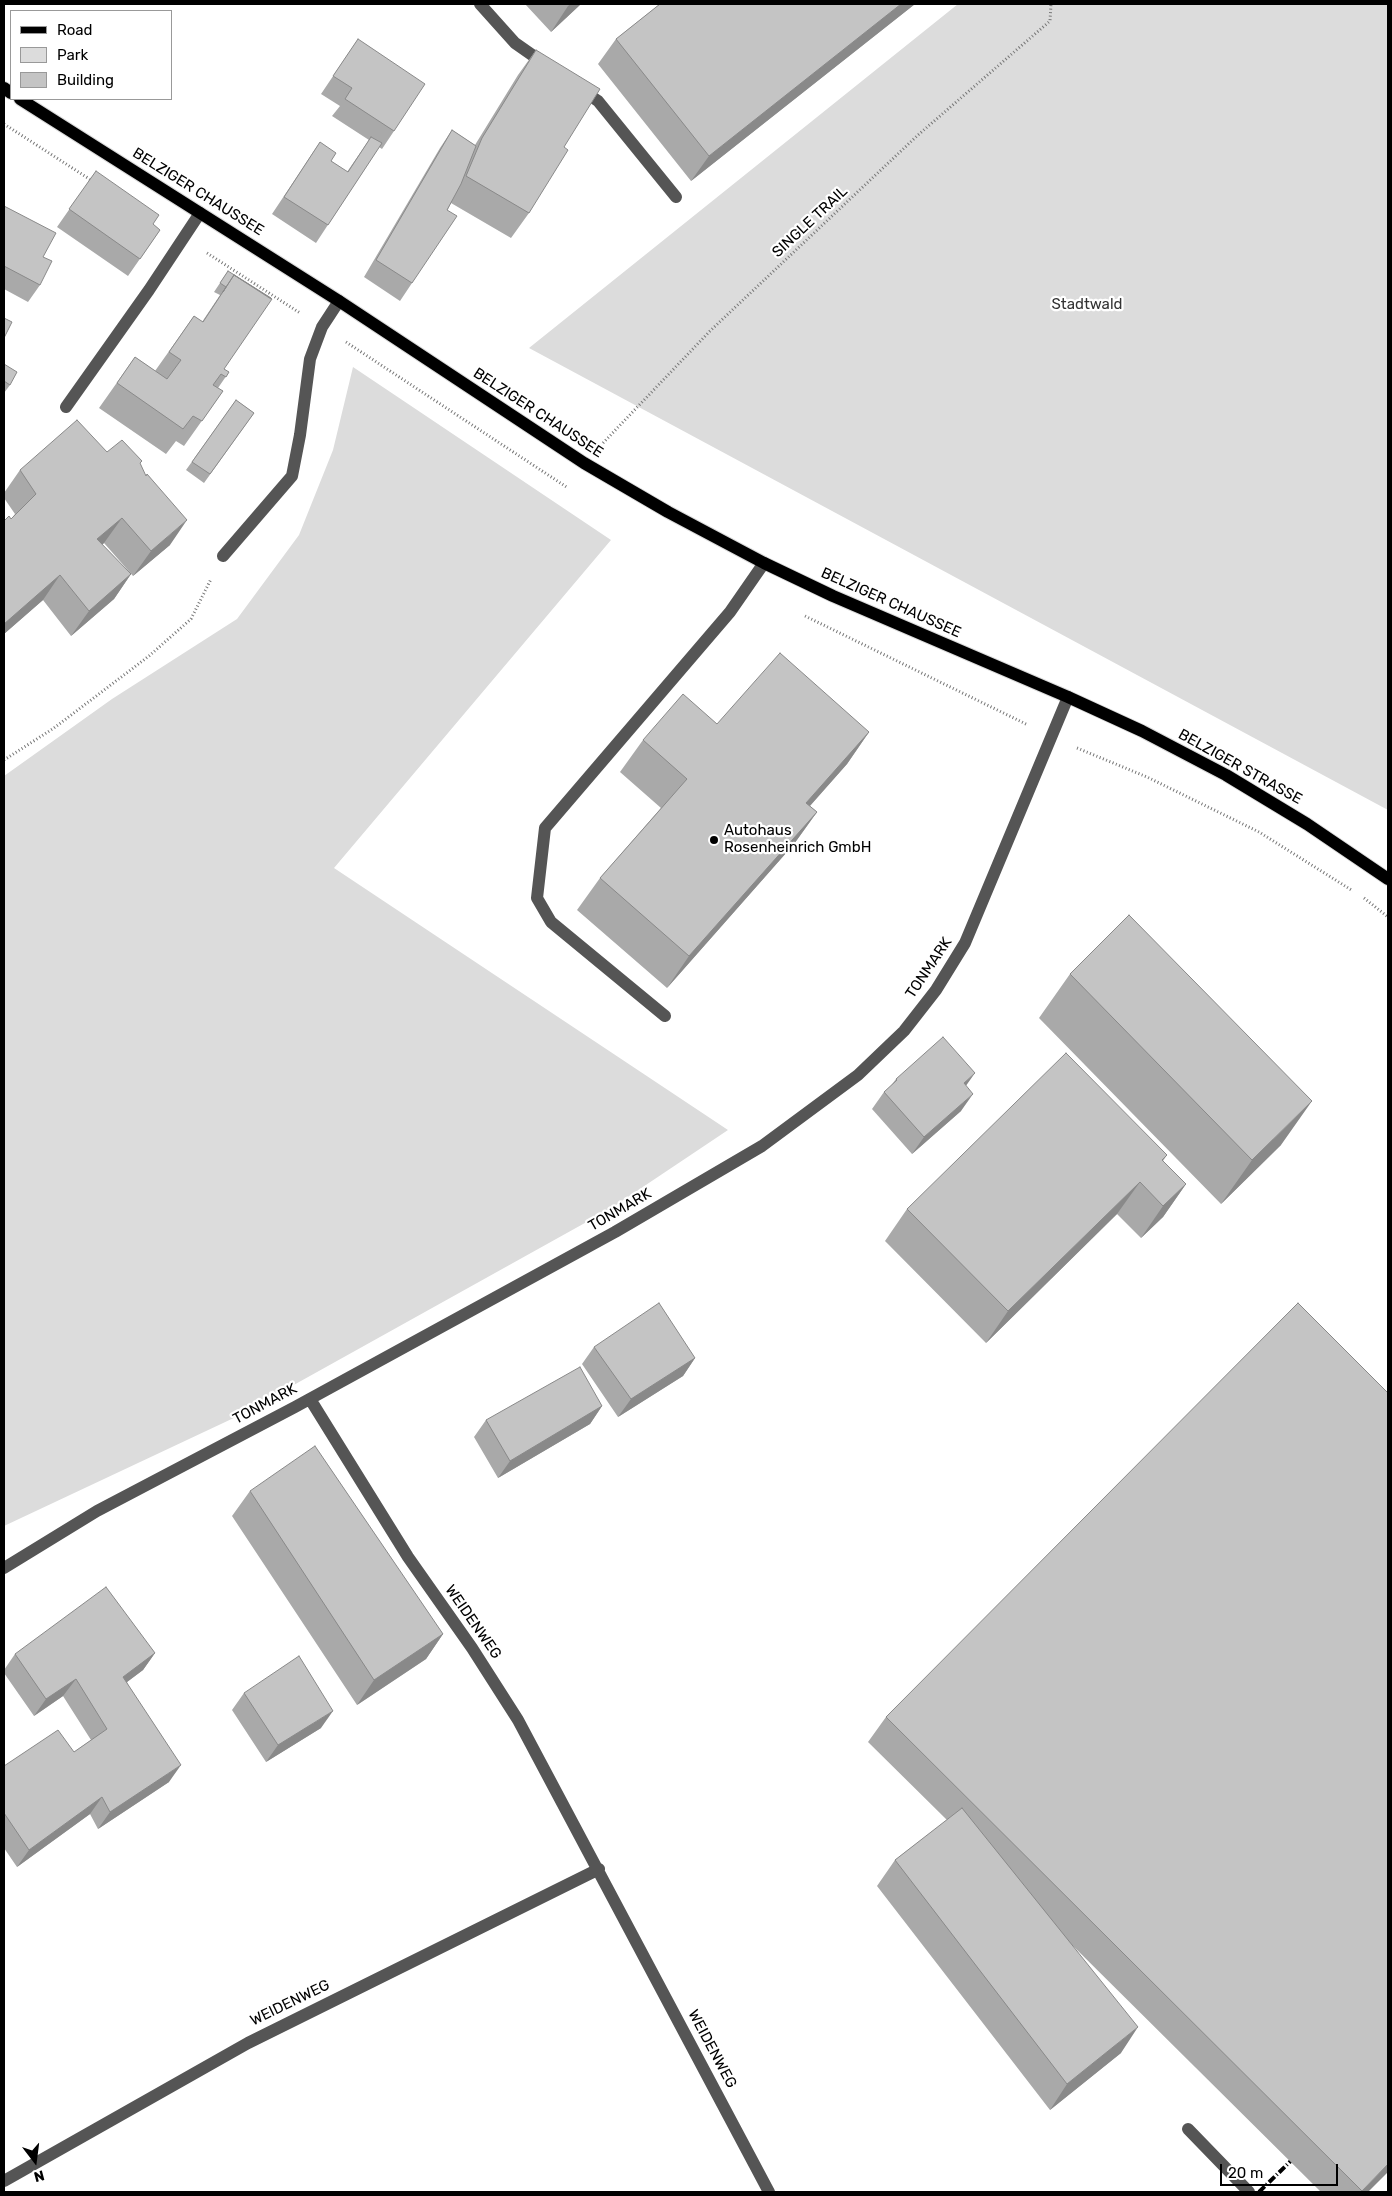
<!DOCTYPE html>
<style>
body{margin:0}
#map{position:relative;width:1392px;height:2196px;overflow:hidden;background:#fff;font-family:Rubik,sans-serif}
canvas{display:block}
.frame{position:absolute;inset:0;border:5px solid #000;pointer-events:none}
.legend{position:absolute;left:10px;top:10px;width:162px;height:90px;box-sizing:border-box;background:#fff;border:1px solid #999;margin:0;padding:6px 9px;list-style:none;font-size:15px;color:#000}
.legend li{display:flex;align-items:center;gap:10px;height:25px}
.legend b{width:25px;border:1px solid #999}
.north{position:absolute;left:10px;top:2136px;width:50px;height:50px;-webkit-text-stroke:4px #fff;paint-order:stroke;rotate:165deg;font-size:14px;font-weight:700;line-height:20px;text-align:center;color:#000}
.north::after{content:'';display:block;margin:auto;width:18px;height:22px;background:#000;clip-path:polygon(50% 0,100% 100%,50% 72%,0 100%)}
.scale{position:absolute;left:1220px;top:2164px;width:118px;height:22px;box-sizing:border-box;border:2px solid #000;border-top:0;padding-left:6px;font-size:15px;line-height:18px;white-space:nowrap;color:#000;-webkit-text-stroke:4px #fff;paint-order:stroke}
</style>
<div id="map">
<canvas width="1392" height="2196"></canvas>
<div class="frame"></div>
<ul class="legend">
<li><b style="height:6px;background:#000"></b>Road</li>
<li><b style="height:14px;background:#dcdcdc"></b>Park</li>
<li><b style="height:14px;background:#c4c4c4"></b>Building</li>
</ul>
<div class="north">N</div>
<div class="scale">20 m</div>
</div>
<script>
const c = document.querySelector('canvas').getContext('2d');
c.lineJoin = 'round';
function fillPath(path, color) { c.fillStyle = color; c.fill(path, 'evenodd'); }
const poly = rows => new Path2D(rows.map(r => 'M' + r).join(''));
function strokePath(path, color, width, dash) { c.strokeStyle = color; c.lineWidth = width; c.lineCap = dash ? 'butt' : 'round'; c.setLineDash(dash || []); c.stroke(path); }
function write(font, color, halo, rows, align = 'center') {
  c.font = font + ' Rubik,sans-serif'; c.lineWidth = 4.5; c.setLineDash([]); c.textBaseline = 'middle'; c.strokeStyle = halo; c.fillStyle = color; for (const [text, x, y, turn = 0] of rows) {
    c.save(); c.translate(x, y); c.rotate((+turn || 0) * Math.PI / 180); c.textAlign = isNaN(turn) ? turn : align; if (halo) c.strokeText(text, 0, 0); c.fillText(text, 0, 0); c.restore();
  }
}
fillPath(poly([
 [958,4,1388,4,1388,810,529,348],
 [353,367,611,540,334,868,728,1130,610,1209,238,1416,4,1526,4,776,112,699,237,619,299,535,333,450]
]), '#dcdcdc');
const major = poly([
 [4,88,11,93],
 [20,99,339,301,584,463,668,512,764,563,833,596,1068,697,1142,731,1226,775,1307,824,1388,879]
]);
strokePath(major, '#dbdbdb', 14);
strokePath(poly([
 [4,124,94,182],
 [207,253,300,313],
 [346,342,568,488],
 [603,443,710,331,918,135,1050,21,1051,4],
 [805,616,1028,725],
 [1077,748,1147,777,1259,832,1353,891],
 [4,760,54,728,149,656,191,619,211,579],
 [1364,898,1388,917]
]), '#777', 3, [1, 2.5]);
strokePath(poly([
 [480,4,515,43,545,64],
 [580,89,598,101,676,197],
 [66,407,149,290,200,213],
 [223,556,292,476,300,435,310,359,322,327,339,301],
 [665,1016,551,922,537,898,545,828,730,612,764,563],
 [310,1399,408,1557,472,1648,518,1720,769,2192],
 [4,1568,97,1511,295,1407,615,1232,762,1146,858,1075,904,1031,936,990,965,943,1068,697],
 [1188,2129,1249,2192],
 [4,2181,248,2043,599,1869]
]), '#555', 12);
strokePath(major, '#000', 12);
strokePath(poly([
 [1259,2192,1300,2152]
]), '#000', 4, [8, 2.5, 1, 2.5]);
fillPath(poly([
 [525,4,581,4,551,32],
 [660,4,915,4,691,181,598,64,616,39],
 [358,39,394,131,382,149,379,147,316,243,272,214,320,142,331,161,347,172,369,140,332,116,340,106,321,94],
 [536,50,564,147,529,213,511,238,451,203,412,283,400,301,364,277,440,148,452,130,475,145,518,75],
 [96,171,153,224,160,230,128,276,57,227],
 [4,206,43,257,40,285,28,302,4,289],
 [228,271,224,369,229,372,218,388,223,391,184,446,176,441,166,454,99,408,135,357,155,371,194,316,202,322,220,295,214,292],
 [4,364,10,385,4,393],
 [236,400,254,413,204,483,186,470],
 [107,452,140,464,170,545,133,576,104,543,102,545,131,574,114,599,71,636,43,600,4,634,4,521,11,519,15,514,4,498,4,493,20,470],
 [717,724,869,732,847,764,810,806,817,812,794,844,667,988,577,910,600,878,661,808,620,772,643,740],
 [1070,974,1281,1145,1221,1204,1039,1018],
 [896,1079,966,1086,961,1111,912,1154,872,1109,884,1092,890,1087],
 [1167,1155,1163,1161,1186,1184,1163,1217,1141,1238,1117,1214,986,1343,885,1241,907,1209],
 [594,1347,695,1358,683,1376,618,1417,582,1364],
 [602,1406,590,1424,498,1478,474,1437,486,1420],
 [250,1491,443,1634,426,1659,357,1705,232,1516],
 [155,1653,143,1670,127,1682,169,1782,98,1829,90,1814,17,1867,4,1848,4,1766,74,1752,91,1740,63,1696,34,1716,4,1673,4,1670,15,1654],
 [244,1693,321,1728,266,1762,232,1710],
 [886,1717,1368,2192,1321,2192,1070,1943,1121,2053,1050,2110,877,1886,895,1860,947,1820,868,1742]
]), '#a9a9a9');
fillPath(poly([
 [571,4,581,4,551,32,568,6],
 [901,4,915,4,691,181,709,156],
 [122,518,104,543,79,565,97,539],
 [187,520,170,545,133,576,151,551],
 [131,574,114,599,71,636,89,611],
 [60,575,43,600,4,634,4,624],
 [869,732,847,764,784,835,806,803],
 [817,812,794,844,667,988,689,956],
 [975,1073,963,1090,964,1083],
 [973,1094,961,1111,912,1154,924,1137],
 [1312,1101,1281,1145,1221,1204,1252,1160],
 [1140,1182,1117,1214,986,1343,1008,1311],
 [1186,1184,1163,1217,1141,1238,1163,1206],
 [695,1358,683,1376,618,1417,631,1399],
 [602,1406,590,1424,498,1478,510,1461],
 [443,1634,426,1659,357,1705,374,1680],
 [155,1653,143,1670,111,1694,123,1677],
 [76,1679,63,1696,34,1716,46,1699],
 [333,1711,321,1728,266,1762,278,1745],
 [181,1765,169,1782,98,1829,110,1812],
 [102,1797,90,1814,17,1867,29,1850],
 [1138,2027,1121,2053,1050,2110,1067,2084],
 [1388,2164,1388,2172,1368,2192,1361,2192]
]), '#898989');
const building = poly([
 [660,4,901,4,709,156,616,39,660,4],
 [358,39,425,84,394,131,345,99,352,88,333,76,358,39],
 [536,50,600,89,564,147,568,150,529,213,466,176,482,138,536,50],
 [452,130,476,146,461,184,447,210,457,216,412,283,376,260,452,130],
 [371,137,382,143,328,225,284,197,320,142,336,153,331,161,348,172,371,137],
 [96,171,159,215,153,224,160,230,140,259,69,209,96,171],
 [4,206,56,233,43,257,52,261,40,285,4,266,4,206],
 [228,271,271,298,271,299,234,275,223,292,226,287,220,283,228,271],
 [234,275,272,299,224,369,229,372,226,377,221,374,213,385,223,391,202,421,193,416,183,429,117,383,135,357,167,379,181,360,169,352,194,316,203,322,234,275],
 [4,318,12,322,4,338,4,318],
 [4,364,17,372,10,385,4,381,4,364],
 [236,400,254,413,210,474,192,462,236,400],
 [77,420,107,452,122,440,142,461,140,463,146,476,147,474,187,520,151,551,122,518,97,539,131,574,89,611,60,575,4,624,4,521,9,516,11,519,36,494,20,470,77,420],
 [780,653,869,732,806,803,817,812,689,956,600,878,687,779,643,740,683,694,717,724,780,653],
 [1129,915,1312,1101,1252,1160,1070,974,1129,915],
 [943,1037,975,1073,964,1083,973,1094,924,1137,884,1092,897,1080,896,1079,943,1037],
 [1066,1053,1167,1155,1162,1160,1186,1184,1163,1206,1140,1182,1008,1311,907,1209,1066,1053],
 [659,1303,695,1358,631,1399,594,1347,659,1303],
 [1298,1303,1388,1393,1388,2164,1362,2191,886,1717,1298,1303],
 [580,1367,602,1406,510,1461,486,1420,580,1367],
 [315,1446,443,1634,374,1680,250,1491,315,1446],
 [106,1587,155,1653,123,1677,181,1765,110,1812,102,1797,29,1850,4,1813,4,1766,58,1730,74,1752,107,1729,76,1679,46,1699,15,1654,106,1587],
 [299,1656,333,1711,278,1745,244,1693,299,1656],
 [962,1808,1138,2027,1067,2084,895,1860,962,1808]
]);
fillPath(building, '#c4c4c4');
strokePath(building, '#898989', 1);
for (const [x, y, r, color] of [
 [714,840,5,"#000"]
]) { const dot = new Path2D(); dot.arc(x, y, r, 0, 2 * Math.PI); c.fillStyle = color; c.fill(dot); strokePath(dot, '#fff', 2); }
write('15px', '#000', '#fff', [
 ["BELZIGER CHAUSSEE",198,192,32],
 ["SINGLE TRAIL",810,222,-43],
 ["BELZIGER CHAUSSEE",538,413,33],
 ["BELZIGER CHAUSSEE",891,603,24],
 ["BELZIGER STRASSE",1240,767,29],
 ["TONMARK",929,968,-56],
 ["TONMARK",620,1210,-30],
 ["TONMARK",265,1404,-28],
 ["WEIDENWEG",473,1622,55],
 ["WEIDENWEG",290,2003,-26],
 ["WEIDENWEG",712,2049,62]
]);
write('15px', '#333', '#fff', [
 ["Stadtwald",1087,305]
]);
write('15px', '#000', '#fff', [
 ["Autohaus",724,831],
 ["Rosenheinrich GmbH",724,848]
], 'left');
</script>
